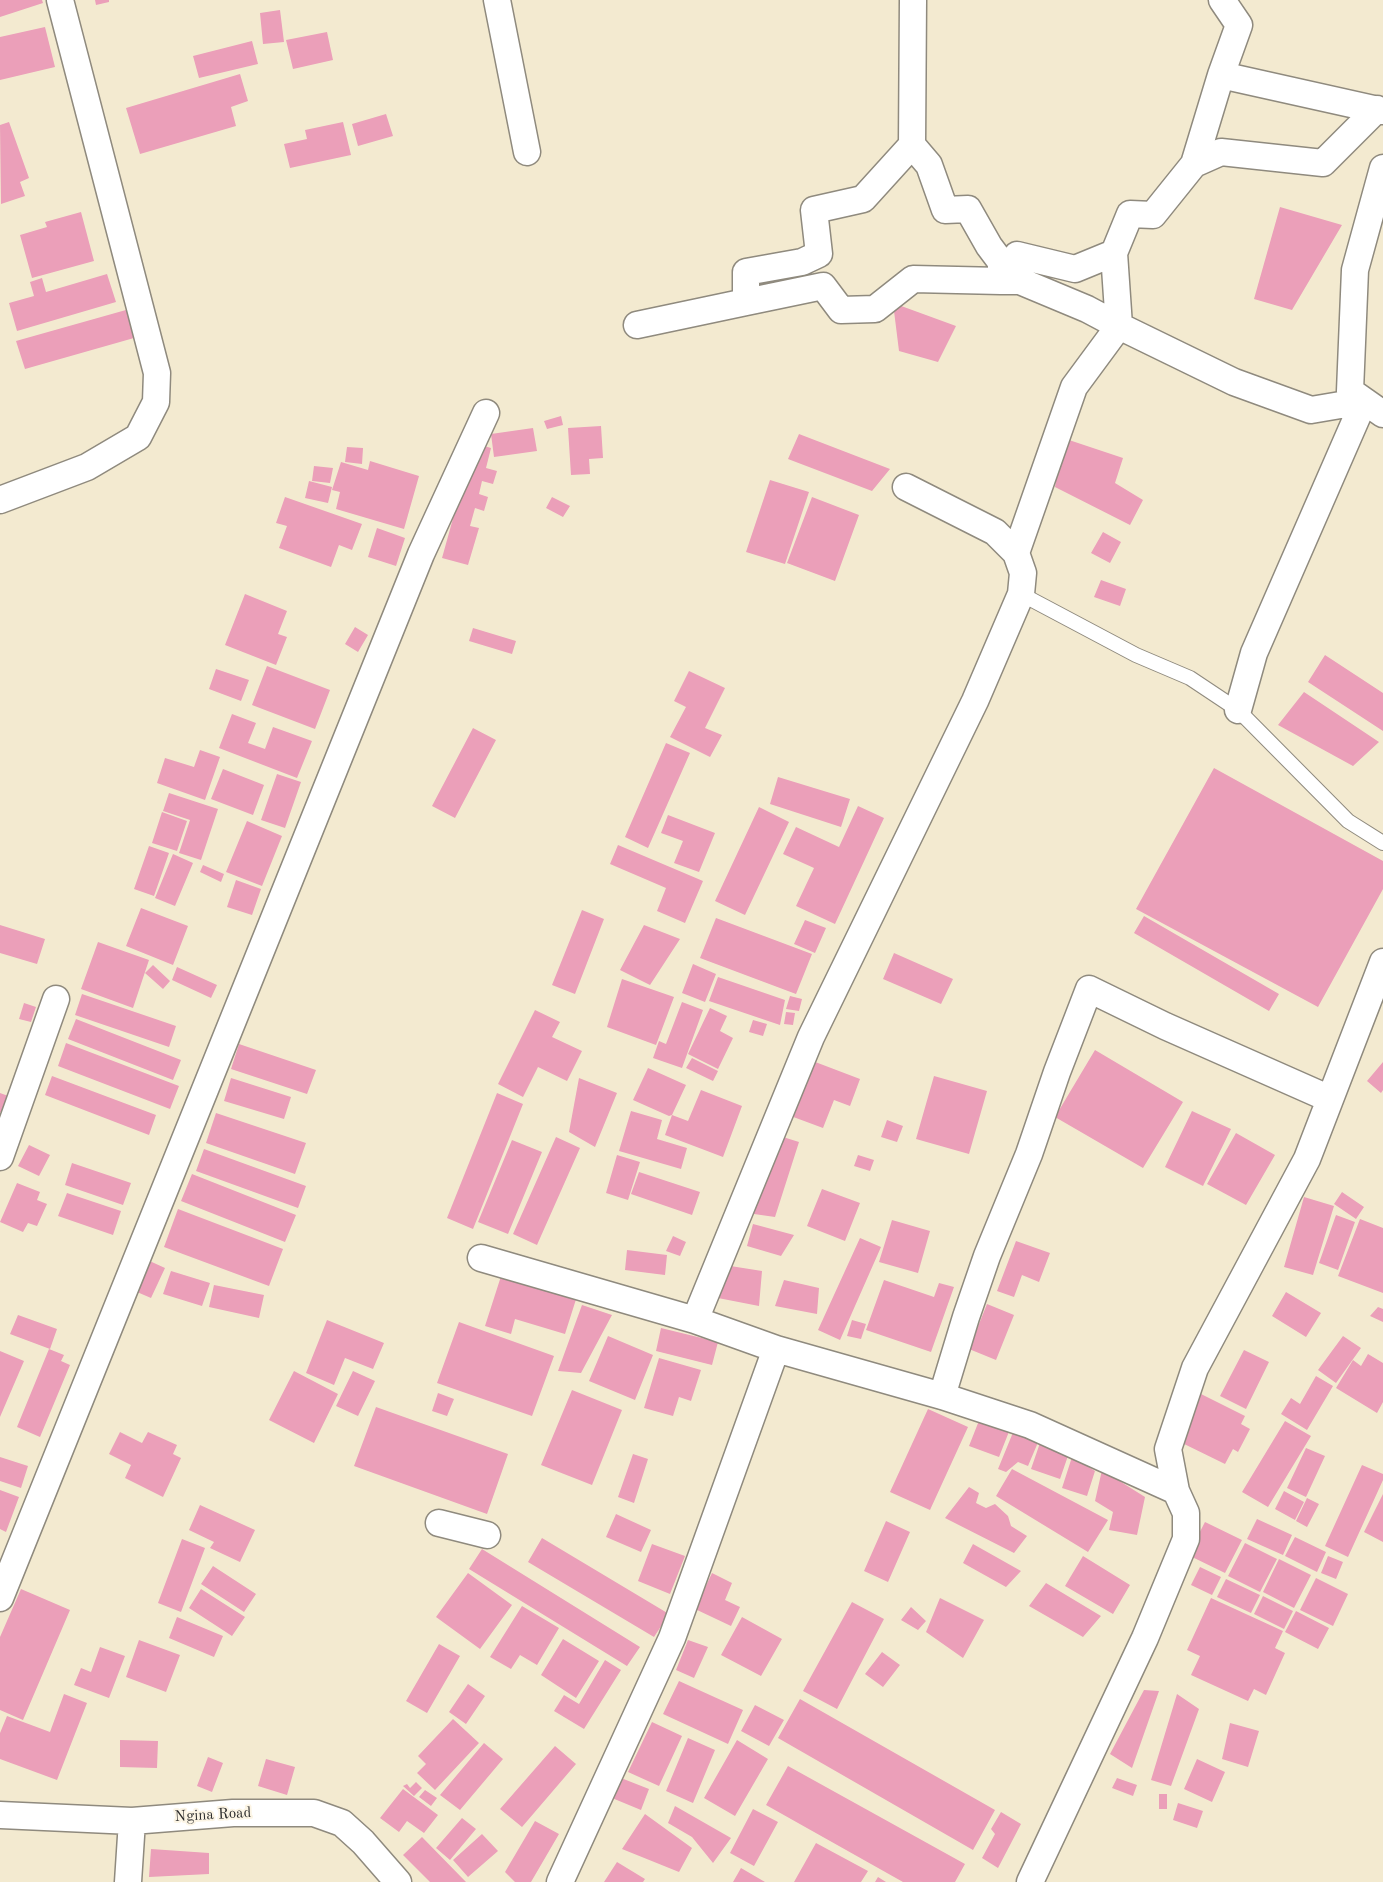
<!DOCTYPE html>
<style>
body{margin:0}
canvas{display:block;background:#f3ead0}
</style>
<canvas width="1383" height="1882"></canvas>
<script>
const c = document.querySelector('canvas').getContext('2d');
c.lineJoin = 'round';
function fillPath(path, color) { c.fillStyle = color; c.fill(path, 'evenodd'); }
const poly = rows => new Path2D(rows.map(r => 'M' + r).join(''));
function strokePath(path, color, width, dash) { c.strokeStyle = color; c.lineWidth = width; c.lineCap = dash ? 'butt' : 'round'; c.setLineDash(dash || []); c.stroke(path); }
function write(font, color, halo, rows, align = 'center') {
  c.font = font + ' "Old Standard TT",serif'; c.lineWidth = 4; c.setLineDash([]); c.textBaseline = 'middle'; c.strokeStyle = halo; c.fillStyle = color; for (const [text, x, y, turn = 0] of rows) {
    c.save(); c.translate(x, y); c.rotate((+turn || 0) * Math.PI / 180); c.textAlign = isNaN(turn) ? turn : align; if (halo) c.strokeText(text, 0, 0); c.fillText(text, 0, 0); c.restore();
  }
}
fillPath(poly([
 [0,0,42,0,43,3,0,17],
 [95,0,109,0,109,2,96,5],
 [280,10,284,42,263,44,260,13],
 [45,27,55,67,0,80,0,37],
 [327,32,333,60,293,69,286,40],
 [252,41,258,64,199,78,193,56],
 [240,74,248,101,231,107,236,126,140,154,126,108],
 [386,114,393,136,358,146,352,124],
 [9,122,29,178,20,182,25,196,1,204,0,125],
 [343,122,351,155,290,168,284,144,307,139,305,130],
 [1280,207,1342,225,1292,310,1254,299],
 [81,212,94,261,32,278,20,235,47,227,45,222],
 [107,274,116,302,17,331,9,303,34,296,30,282,42,278,46,292],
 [893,303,956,326,938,362,899,351],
 [133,308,141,336,25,369,16,341],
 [561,416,563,425,547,429,544,421],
 [601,426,603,458,589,459,590,474,571,475,568,428],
 [533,428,537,451,494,457,491,434],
 [799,434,890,469,872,491,788,459],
 [1063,438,1123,458,1115,483,1143,500,1130,525,1055,487],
 [474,443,491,448,486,468,497,471,493,484,482,481,479,494,488,497,484,511,475,508,470,526,479,528,468,565,442,558],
 [347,447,363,448,362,464,345,462],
 [370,461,419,476,404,529,336,509,340,492,332,490,341,462,368,470],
 [314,466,333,468,330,483,312,481],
 [770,480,809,492,785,564,746,552],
 [309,481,332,487,328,503,305,498],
 [285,497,362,524,352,550,339,545,331,567,279,548,287,526,276,523],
 [552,497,570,506,563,517,546,508],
 [812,497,859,515,835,581,787,563],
 [377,528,405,538,396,566,368,557],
 [1103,532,1121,542,1110,563,1091,553],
 [1101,580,1126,589,1120,606,1094,597],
 [245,594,287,611,278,634,287,637,276,665,225,645],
 [355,627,368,635,358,652,345,644],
 [473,628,516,641,512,654,469,641],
 [1325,655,1383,693,1383,731,1308,682],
 [267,666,330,690,315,729,252,705],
 [216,669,249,680,241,701,209,689],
 [689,671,725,688,705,728,722,735,710,757,670,737,686,707,674,701],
 [1304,692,1379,742,1353,766,1278,725],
 [232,714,256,723,248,743,265,749,273,727,312,741,297,778,219,748],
 [473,728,496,740,455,818,432,806],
 [666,743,690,753,648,848,625,837],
 [200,750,220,757,205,800,157,783,165,758,194,767],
 [1214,768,1383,861,1383,889,1318,1007,1136,909],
 [223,769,264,785,253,815,211,799],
 [277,774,301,782,285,828,261,820],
 [778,777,850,799,841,827,770,804],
 [169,793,218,809,201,860,179,853,190,820,163,811],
 [858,806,884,818,835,924,796,906,814,868,783,854,796,827,839,847],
 [759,807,789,822,745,915,715,901],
 [162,812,187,821,177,851,152,843],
 [668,815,715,833,699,872,674,863,683,841,661,833],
 [247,821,282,836,262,886,226,872],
 [618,845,703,881,685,923,657,911,666,888,610,864],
 [149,846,169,853,154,896,134,889],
 [173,854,193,863,175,906,155,898],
 [203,865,224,874,221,882,200,872],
 [236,880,261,889,252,915,227,907],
 [141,908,188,926,173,965,126,946],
 [582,910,604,919,575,994,552,985],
 [1144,916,1279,994,1269,1011,1134,933],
 [716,918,812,954,796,994,700,958],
 [805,920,826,928,815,953,794,944],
 [0,925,45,939,37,964,0,953],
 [644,925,680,939,650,985,620,970],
 [98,942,149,960,133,1008,81,989],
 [894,953,953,979,941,1004,883,979],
 [693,964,716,974,705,1002,682,993],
 [153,965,170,981,163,989,145,973],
 [177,967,217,985,211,998,172,980],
 [718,977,785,1000,780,1025,709,1001],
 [622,979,674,997,656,1045,607,1027],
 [82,994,176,1026,169,1047,75,1015],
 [790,996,802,999,799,1011,786,1009],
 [682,1002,703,1010,682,1068,653,1058,659,1041,666,1044],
 [24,1003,36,1007,31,1022,19,1019],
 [710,1008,727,1016,720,1031,733,1038,718,1069,688,1054],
 [535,1010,560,1022,552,1037,582,1051,567,1081,538,1067,523,1097,498,1084],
 [786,1012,795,1013,793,1025,784,1024],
 [76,1019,181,1060,173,1080,68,1039],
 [753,1020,767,1024,763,1036,749,1032],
 [66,1043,179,1086,170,1109,58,1066],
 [239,1044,316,1070,307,1094,231,1069],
 [1095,1050,1183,1102,1143,1168,1055,1117],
 [692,1058,718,1071,713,1081,686,1068],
 [810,1060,860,1079,850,1106,834,1100,823,1128,788,1115],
 [1383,1062,1383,1090,1381,1093,1367,1081],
 [648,1068,686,1085,672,1115,669,1116,633,1100],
 [52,1076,156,1115,149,1135,45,1095],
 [934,1076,987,1091,969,1154,916,1139],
 [231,1078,291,1097,284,1119,224,1101],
 [579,1078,617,1093,595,1147,569,1132],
 [701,1090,742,1106,723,1157,665,1135,672,1115,688,1121],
 [0,1093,11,1097,5,1114,0,1112],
 [497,1093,523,1104,473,1229,447,1218],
 [631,1111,662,1120,657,1139,687,1148,681,1169,619,1151],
 [1192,1111,1231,1129,1203,1186,1165,1167],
 [216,1113,306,1143,295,1174,206,1143],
 [887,1120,903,1126,897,1142,881,1137],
 [1236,1133,1275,1155,1246,1205,1207,1184],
 [556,1137,580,1148,537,1245,513,1234],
 [783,1137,799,1142,775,1217,747,1213],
 [512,1140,542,1152,508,1234,478,1222],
 [29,1145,50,1155,39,1176,18,1166],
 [204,1149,306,1186,298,1208,196,1171],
 [617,1155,640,1162,628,1200,606,1193],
 [858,1155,874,1160,870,1171,854,1166],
 [72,1163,131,1183,123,1205,65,1185],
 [639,1172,700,1192,692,1215,631,1194],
 [192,1174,296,1215,285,1242,181,1201],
 [17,1183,40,1192,37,1200,47,1204,37,1226,28,1223,23,1232,0,1222],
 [822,1189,860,1203,845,1241,807,1226],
 [1342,1192,1364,1207,1356,1219,1334,1204],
 [67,1193,121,1211,113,1235,58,1216],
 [1304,1197,1334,1206,1313,1275,1284,1267],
 [178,1209,283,1249,269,1286,164,1247],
 [1336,1215,1355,1222,1338,1270,1319,1263],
 [1360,1219,1383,1228,1383,1293,1338,1276],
 [892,1220,930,1231,918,1273,879,1262],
 [753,1224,794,1235,781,1256,747,1246],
 [673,1236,686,1242,680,1256,666,1251],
 [860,1238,881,1247,840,1340,818,1330],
 [1016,1241,1050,1253,1039,1282,1022,1275,1014,1297,997,1291],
 [627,1250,667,1255,665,1275,625,1270],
 [143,1258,165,1268,151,1298,130,1289],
 [724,1265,762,1271,759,1306,718,1298],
 [503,1270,578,1293,565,1334,515,1319,511,1334,485,1326],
 [171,1271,210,1283,202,1306,163,1294],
 [784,1280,819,1288,817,1314,775,1306],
 [884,1280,934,1297,939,1283,954,1287,931,1352,866,1330],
 [214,1285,264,1295,259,1318,209,1307],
 [1286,1292,1321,1313,1306,1337,1272,1316],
 [987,1304,1014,1315,996,1360,969,1349],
 [582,1305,612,1315,581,1373,558,1371],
 [1378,1307,1383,1309,1383,1322,1370,1316],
 [18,1315,57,1329,50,1349,10,1334],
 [327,1320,384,1343,373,1369,345,1358,334,1385,306,1373],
 [852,1320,866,1324,861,1339,847,1336],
 [459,1322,554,1356,532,1416,437,1383],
 [661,1328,718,1342,712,1365,656,1351],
 [608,1336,653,1355,635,1400,589,1381],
 [1343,1336,1361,1348,1336,1383,1318,1370],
 [49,1349,64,1355,61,1361,70,1365,40,1437,17,1427],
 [1244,1350,1269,1362,1246,1409,1220,1396],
 [0,1351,24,1361,0,1417],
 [1368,1354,1383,1363,1383,1402,1377,1413,1336,1388,1353,1360,1361,1366],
 [659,1358,701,1370,691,1401,679,1397,673,1416,644,1408],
 [294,1371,338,1394,314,1443,269,1420],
 [353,1371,375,1381,358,1416,336,1406],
 [1316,1376,1333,1386,1307,1430,1281,1414,1291,1398,1300,1404],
 [572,1390,622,1410,592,1485,541,1465],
 [438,1393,454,1399,447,1416,432,1411],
 [1201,1394,1245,1416,1241,1424,1250,1429,1238,1452,1233,1449,1225,1464,1178,1441],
 [376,1407,508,1454,487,1514,354,1466],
 [928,1409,968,1427,930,1510,890,1492],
 [982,1413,1012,1424,999,1457,969,1446],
 [1285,1421,1311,1436,1268,1507,1242,1492],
 [1014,1430,1039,1440,1028,1466,1018,1462,1006,1472,998,1469],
 [120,1432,142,1443,148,1432,177,1445,173,1454,181,1458,163,1497,125,1478,131,1465,109,1454],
 [1041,1440,1070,1450,1060,1479,1031,1469],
 [1306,1448,1325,1456,1306,1497,1287,1488],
 [633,1454,648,1459,634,1503,618,1497],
 [0,1457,28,1466,21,1488,0,1481],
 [1072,1457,1095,1471,1087,1496,1062,1488],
 [1362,1465,1383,1474,1383,1480,1348,1557,1325,1546],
 [1012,1469,1108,1520,1088,1552,996,1496],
 [1102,1470,1145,1497,1137,1535,1109,1530,1113,1512,1095,1501],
 [969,1487,979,1493,976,1503,986,1508,995,1504,1008,1516,1011,1526,1027,1536,1014,1553,945,1518],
 [0,1490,19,1497,6,1532,0,1529],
 [1284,1491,1304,1502,1295,1520,1275,1509],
 [1383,1494,1383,1542,1364,1532],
 [1307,1498,1319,1504,1307,1527,1296,1521],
 [200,1505,255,1530,240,1562,210,1548,214,1542,189,1530],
 [616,1514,651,1530,641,1552,606,1537],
 [1257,1519,1292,1535,1283,1555,1247,1539],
 [886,1521,910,1532,888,1582,864,1571],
 [1205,1522,1242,1540,1225,1573,1188,1555],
 [1295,1537,1326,1552,1317,1572,1285,1556],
 [542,1538,669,1614,654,1637,528,1562],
 [182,1539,205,1548,181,1612,158,1603],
 [1245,1543,1277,1559,1260,1592,1228,1576],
 [652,1544,685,1556,670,1594,638,1581],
 [973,1544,1021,1571,1006,1587,963,1563],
 [482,1549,640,1647,627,1666,469,1569],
 [1083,1556,1130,1585,1113,1614,1065,1586],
 [1328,1556,1343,1562,1336,1579,1321,1573],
 [1279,1559,1311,1575,1294,1608,1263,1592],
 [213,1566,256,1594,244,1612,201,1584],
 [1200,1567,1221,1577,1212,1595,1191,1585],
 [468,1573,512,1605,480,1649,436,1617],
 [712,1573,732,1583,725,1600,740,1607,731,1626,695,1609],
 [1316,1578,1348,1594,1333,1626,1300,1610],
 [1226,1579,1260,1595,1251,1613,1217,1597],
 [1046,1583,1101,1616,1083,1637,1029,1606],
 [21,1589,70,1610,23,1720,0,1710,0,1637],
 [201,1589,245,1617,232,1636,189,1608],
 [1263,1596,1293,1611,1284,1629,1254,1614],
 [940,1598,984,1620,963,1658,926,1632],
 [1211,1598,1283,1631,1275,1648,1285,1653,1266,1695,1254,1689,1248,1701,1191,1675,1200,1656,1187,1650],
 [852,1602,884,1619,837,1709,803,1691],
 [522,1606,559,1628,537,1665,520,1655,511,1669,490,1657],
 [911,1607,926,1621,918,1630,901,1620],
 [1296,1611,1329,1628,1318,1649,1285,1632],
 [177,1617,223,1636,214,1657,169,1638],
 [742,1617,782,1639,761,1676,721,1655],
 [563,1639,599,1661,576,1698,541,1675],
 [139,1640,180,1655,166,1692,126,1677],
 [688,1640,708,1647,694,1678,676,1670],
 [439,1644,460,1656,427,1713,406,1701],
 [100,1647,125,1656,109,1698,74,1685,81,1668,91,1672],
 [882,1652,900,1665,883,1687,865,1674],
 [605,1660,621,1670,584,1729,554,1711,564,1695,579,1704],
 [679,1681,743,1710,728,1744,663,1714],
 [468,1684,485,1696,466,1724,449,1712],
 [1144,1690,1159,1691,1132,1768,1110,1754],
 [64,1694,87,1703,57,1780,0,1759,0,1733,7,1716,50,1732],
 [1177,1694,1199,1709,1171,1786,1151,1780],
 [800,1699,995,1810,973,1850,778,1738],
 [755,1705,784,1720,769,1746,741,1731],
 [453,1719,479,1743,435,1790,417,1773,426,1764,418,1756],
 [652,1722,682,1736,659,1786,628,1772],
 [1230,1723,1259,1731,1248,1767,1222,1759],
 [688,1738,715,1750,693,1803,666,1791],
 [120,1740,158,1741,157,1768,120,1767],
 [737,1740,768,1759,735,1816,704,1798],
 [484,1743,503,1759,460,1810,440,1795],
 [555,1746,576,1764,522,1827,500,1809],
 [208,1757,223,1763,212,1792,197,1786],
 [266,1759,295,1767,287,1795,258,1786],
 [1197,1759,1225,1772,1212,1802,1184,1789],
 [788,1766,965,1864,955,1882,903,1882,766,1805],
 [621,1778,649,1789,641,1810,612,1798],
 [1117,1778,1137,1785,1133,1796,1112,1788],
 [416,1782,422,1788,414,1796,403,1786,407,1784,410,1788],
 [403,1789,438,1815,424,1833,407,1821,399,1832,380,1818],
 [425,1790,437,1798,431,1806,419,1797],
 [1159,1794,1167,1794,1167,1809,1159,1809],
 [1178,1803,1203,1811,1197,1828,1173,1820],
 [675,1806,731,1838,713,1863,692,1837,668,1823],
 [753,1809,778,1822,754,1866,730,1853],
 [1001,1812,1021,1824,998,1868,982,1858,995,1834,991,1829],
 [645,1814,692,1848,679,1872,622,1849],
 [462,1818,476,1829,450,1860,436,1848],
 [535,1821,559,1834,531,1882,515,1882,505,1872],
 [482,1834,498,1851,468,1877,453,1860],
 [422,1837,466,1882,430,1882,403,1855],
 [816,1843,868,1871,861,1882,794,1882],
 [151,1849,209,1853,209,1874,149,1877],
 [617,1862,645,1879,643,1882,604,1882],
 [741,1868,765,1882,733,1882],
 [878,1877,886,1882,875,1882]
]), '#eb9fb9');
const lane = poly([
 [1021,594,1136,655,1190,678,1238,710,1348,821,1383,843]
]);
const street = poly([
 [497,0,527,152],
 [1222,0,1239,25,1221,75,1383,111],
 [912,145,929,165,945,210,968,209,989,246,1001,262,1001,281,1020,281,1087,309,1119,326],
 [1194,164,1221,152,1323,163,1377,109],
 [1383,168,1355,270,1350,391,1383,414],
 [746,302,823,286,841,310,875,309,913,279,1001,281,1017,255,1075,269,1114,253],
 [637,325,746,302,746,272,802,262,819,254,814,210,863,199,912,145,913,0],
 [1119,326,1114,253,1130,214,1153,215,1194,164,1221,75],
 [0,500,87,467,138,437,156,402,157,373,60,0],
 [1016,553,1074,387,1119,326,1234,382,1311,410,1364,401],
 [1238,710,1254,653,1364,401],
 [0,1157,56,999],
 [481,1258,695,1320,776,1349,942,1396,1030,1425,1176,1491],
 [695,1320,811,1037,975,701,1021,594,1023,573,1016,553,995,532,906,487],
 [942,1396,966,1317,987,1256,1029,1154,1057,1072,1089,989,1165,1026,1330,1099],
 [439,1523,487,1535],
 [0,1598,421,554,486,413],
 [0,1815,132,1821,233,1813,314,1813,342,1823,363,1842,398,1882],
 [128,1882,132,1821],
 [560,1882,672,1638,776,1349],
 [1030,1882,1145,1638,1186,1539,1186,1513,1176,1491,1168,1449,1195,1368,1307,1159,1383,962]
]);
strokePath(lane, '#8f8a7e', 16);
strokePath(street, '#8f8a7e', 29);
strokePath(lane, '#fff', 14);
strokePath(street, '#fff', 26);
write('15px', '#2b2b2b', '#fcf5e5', [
 ["Ngina Road",213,1815,-3]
]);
</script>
